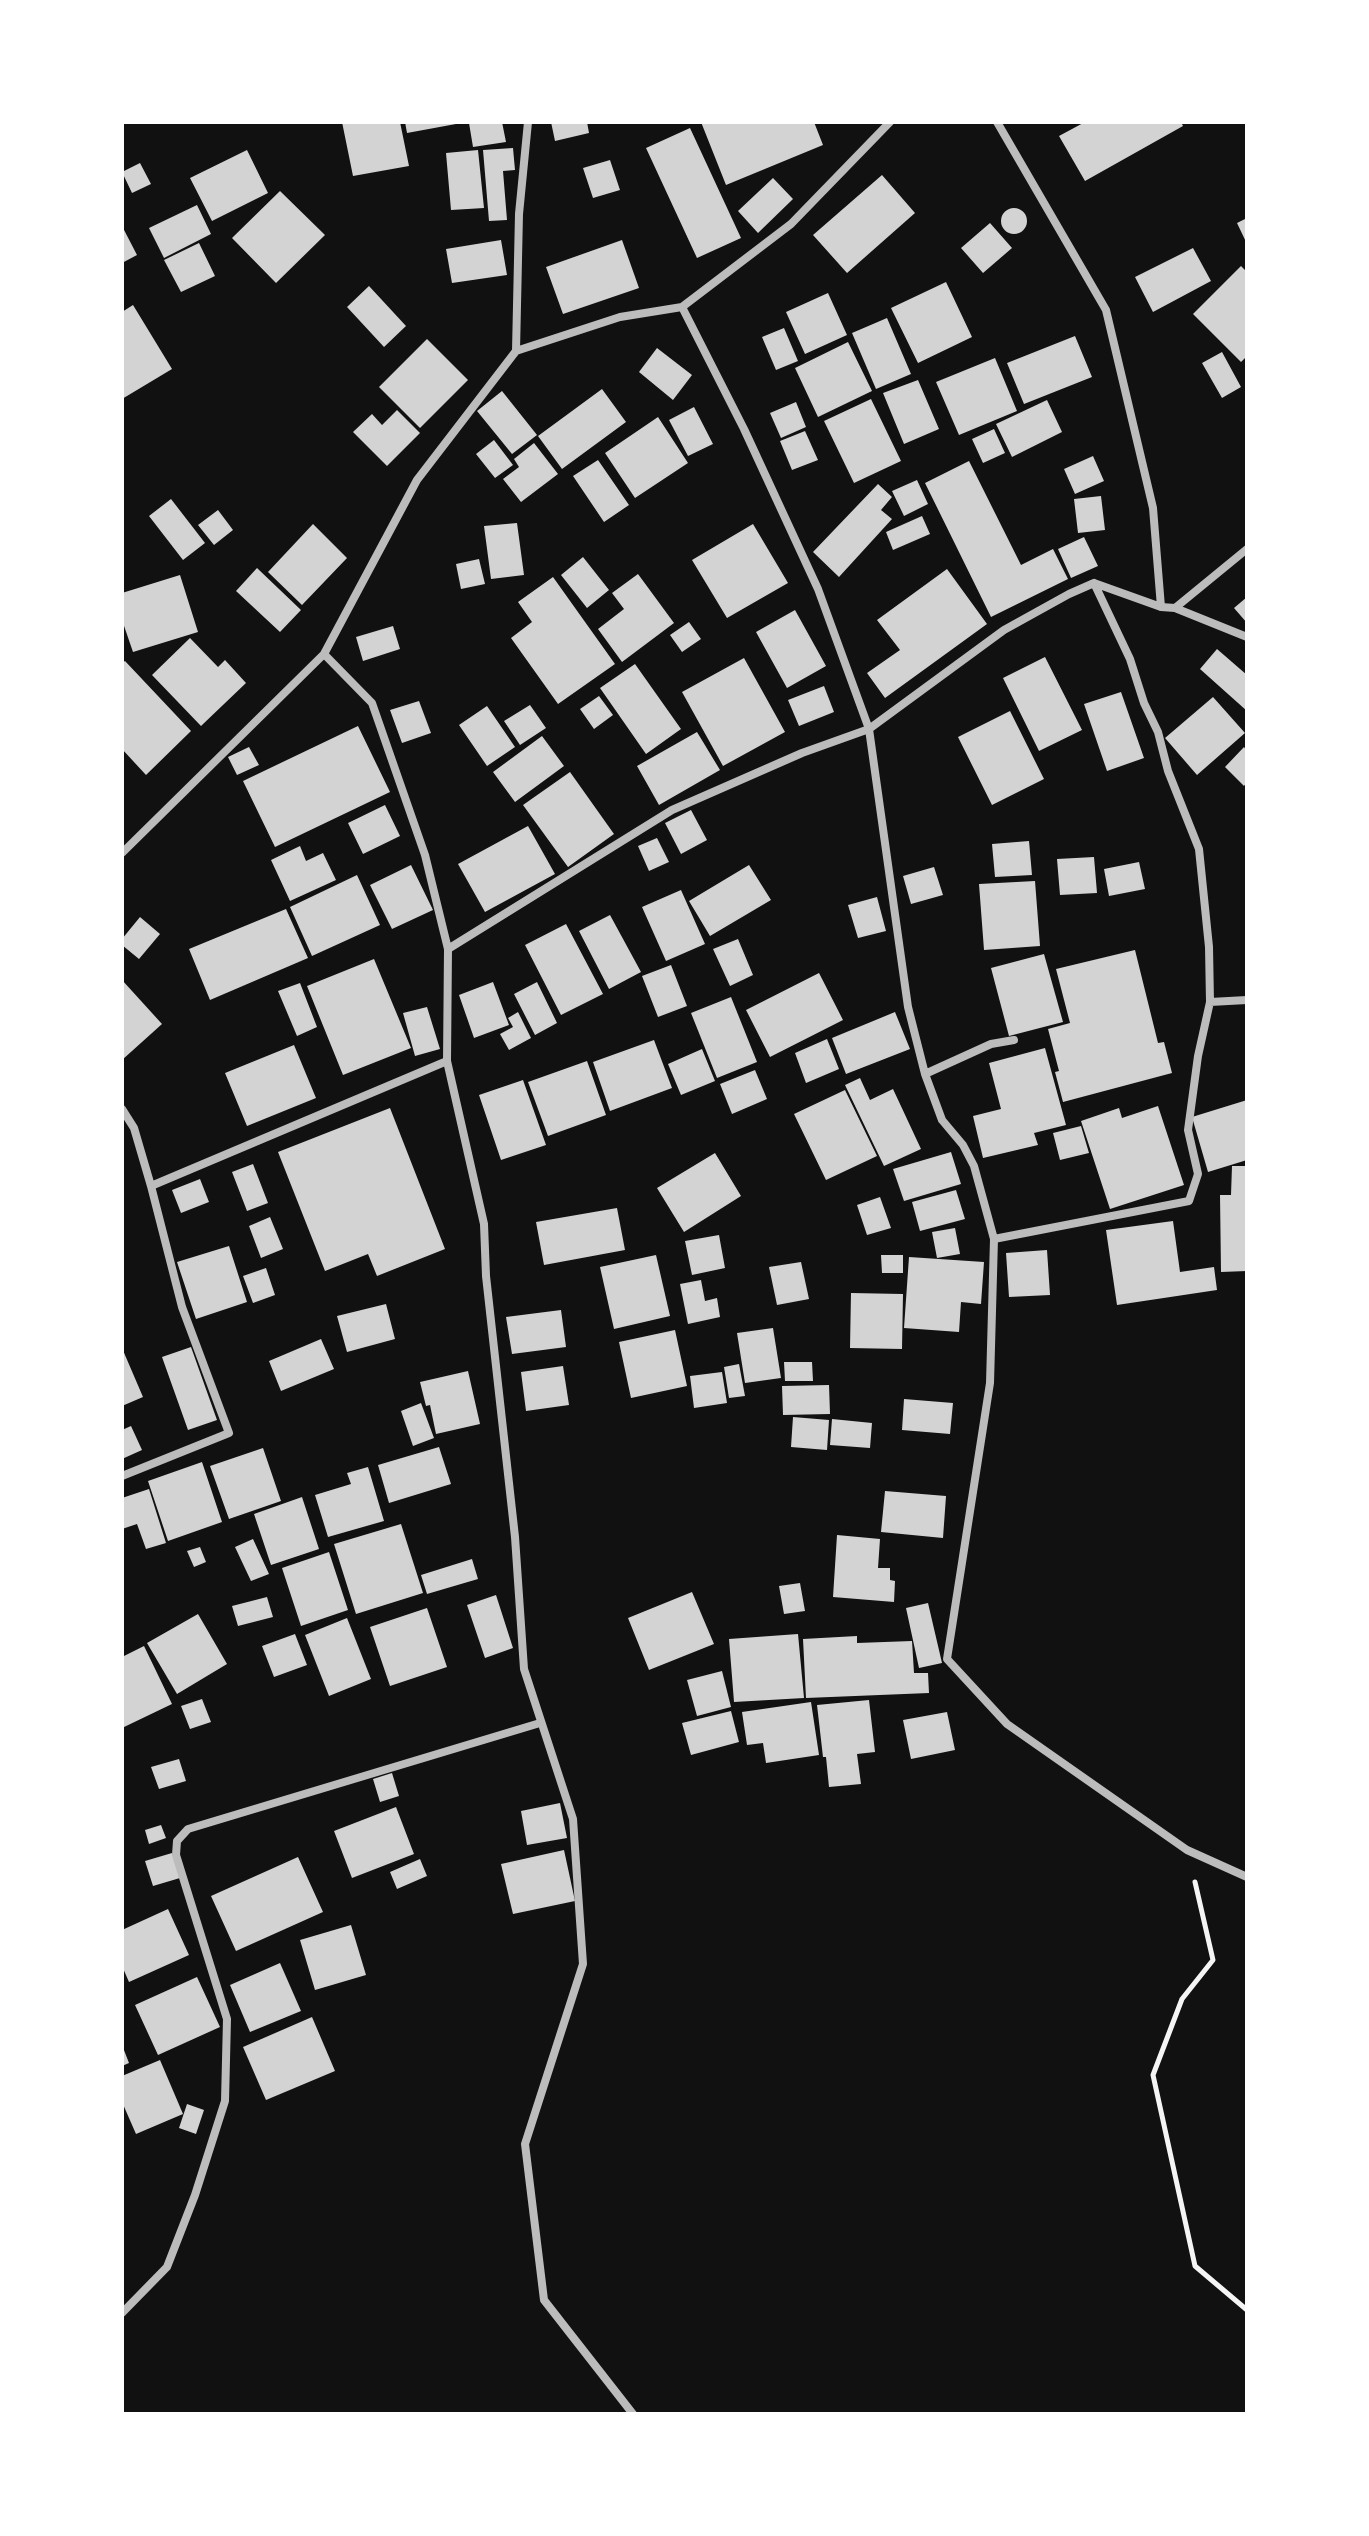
<!DOCTYPE html>
<style>
body{margin:0}
#map{position:relative;width:1369px;height:2536px;overflow:hidden;background:#111;font-family:Jost,sans-serif}
canvas{display:block}
.frame{position:absolute;inset:0;border:124px solid #fff;pointer-events:none}
</style>
<div id="map">
<canvas width="1369" height="2536"></canvas>
<div class="frame"></div>
</div>
<script>
const c = document.querySelector('canvas').getContext('2d');
c.lineJoin = 'round';
function fillPath(path, color) { c.fillStyle = color; c.fill(path, 'evenodd'); }
const poly = rows => new Path2D(rows.map(r => 'M' + r).join(''));
function strokePath(path, color, width, dash) { c.strokeStyle = color; c.lineWidth = width; c.lineCap = dash ? 'butt' : 'round'; c.setLineDash(dash || []); c.stroke(path); }
fillPath(poly([
 [342,122,400,122,409,166,353,176],
 [405,122,456,122,456,124,407,133],
 [478,122,502,122,506,142,473,147,469,123],
 [551,122,587,122,589,133,555,141],
 [701,122,814,122,823,145,726,185],
 [1085,122,1181,122,1183,126,1085,181,1059,136],
 [690,128,741,238,697,258,646,148],
 [513,148,515,170,503,171,507,220,489,221,483,150],
 [247,150,268,193,212,221,190,178],
 [478,150,484,208,451,210,446,153],
 [610,160,620,190,593,198,583,168],
 [140,163,151,184,132,193,122,172],
 [882,175,915,213,847,273,813,235],
 [773,178,793,199,758,233,738,211],
 [280,191,325,235,276,283,232,238],
 [197,205,211,234,164,258,149,228],
 '1001 221a13 13 0 1 1 26 0a13 13 0 1 1-26 0Z',
 [1247,218,1247,244,1237,223],
 [990,223,1012,248,983,273,961,248],
 [122,226,137,255,122,263],
 [501,240,507,275,452,283,446,249],
 [622,240,639,288,563,314,546,267],
 [199,243,215,276,181,292,164,260],
 [1193,248,1211,281,1153,312,1135,277],
 [1241,266,1247,272,1247,356,1241,362,1193,314],
 [946,282,972,337,918,363,891,308],
 [369,286,406,326,384,347,347,307],
 [828,293,847,335,805,354,786,312],
 [133,305,172,369,122,399,122,312],
 [887,318,911,374,876,389,852,333],
 [784,328,798,361,776,370,762,337],
 [1075,336,1092,377,1024,404,1007,363],
 [427,339,468,380,420,428,379,387],
 [848,342,872,391,818,417,795,368],
 [657,348,692,375,673,400,639,372],
 [1222,352,1241,387,1222,398,1202,363],
 [995,358,1017,411,959,435,936,382],
 [918,380,939,429,904,444,883,393],
 [602,389,626,422,562,469,538,436],
 [502,391,537,435,512,454,477,411],
 [871,399,901,461,854,483,824,421],
 [1047,400,1062,432,1012,457,996,424],
 [796,402,806,427,781,438,770,413],
 [694,407,713,444,688,456,669,420],
 [397,410,420,433,387,466,353,432,372,414,382,425],
 [658,417,688,463,635,498,605,453],
 [994,429,1005,453,983,463,972,439],
 [805,431,818,460,792,470,780,441],
 [494,440,513,465,495,478,476,454],
 [534,443,558,474,521,502,503,479,519,467,514,459],
 [1093,456,1104,481,1075,494,1064,469],
 [598,460,629,505,604,522,573,476],
 [969,461,1021,565,1053,549,1068,579,991,617,925,483],
 [917,480,928,504,904,516,892,491],
 [878,484,892,497,881,510,892,519,839,577,813,552],
 [1101,496,1105,530,1078,533,1074,499],
 [171,499,205,543,183,560,149,516],
 [218,510,233,530,214,545,198,525],
 [922,516,930,534,893,550,886,532],
 [517,523,524,575,491,579,484,526],
 [313,524,347,558,302,605,268,572],
 [753,524,788,583,727,618,692,560],
 [1084,537,1098,566,1071,578,1058,549],
 [583,557,609,590,587,608,561,575],
 [479,559,485,584,461,589,456,564],
 [257,568,301,610,280,632,236,591],
 [947,569,987,624,885,698,867,673,900,650,877,620],
 [638,574,674,623,622,662,598,629,624,609,612,593],
 [180,575,198,632,133,652,122,620,122,593],
 [553,577,615,664,558,704,511,638,532,622,518,602],
 [1247,597,1247,623,1234,608],
 [795,610,826,666,787,688,756,632],
 [689,622,701,639,682,652,670,635],
 [393,626,400,649,363,661,356,637],
 [190,638,218,667,225,660,246,683,201,726,152,675],
 [1217,649,1247,675,1247,711,1200,669],
 [1045,657,1082,730,1039,751,1003,678],
 [744,658,785,732,723,766,682,692],
 [125,661,191,731,146,775,122,749,122,663],
 [635,664,681,729,646,754,600,688],
 [824,686,834,712,799,726,788,700],
 [1121,692,1144,758,1107,771,1084,704],
 [599,696,613,715,594,729,580,709],
 [1213,697,1245,733,1197,775,1165,738],
 [419,701,431,733,402,743,390,710],
 [530,705,546,728,520,745,504,721],
 [487,706,515,747,487,766,459,725],
 [1010,711,1044,779,992,805,958,737],
 [358,726,390,792,275,847,243,781],
 [697,732,720,770,659,805,637,766],
 [542,736,564,766,515,802,493,772],
 [249,747,259,765,237,775,228,757],
 [1244,747,1247,751,1247,782,1244,786,1225,767],
 [570,772,614,834,568,867,523,805],
 [385,805,400,836,363,854,348,823],
 [691,810,707,840,681,854,665,823],
 [528,826,555,874,485,912,458,864],
 [657,838,669,862,649,871,638,846],
 [1029,841,1032,875,995,877,992,844],
 [300,846,306,861,323,853,336,880,290,901,271,860],
 [1094,857,1097,893,1060,895,1057,859],
 [1139,862,1145,889,1109,896,1104,869],
 [411,865,433,910,392,929,370,885],
 [749,865,771,900,710,936,689,901],
 [934,867,943,895,911,904,903,876],
 [357,875,380,925,312,956,290,907],
 [1035,881,1040,946,984,950,979,884],
 [681,890,705,944,666,961,642,907],
 [877,897,886,931,858,938,848,905],
 [286,909,308,958,210,1000,189,949],
 [610,915,641,972,609,989,579,931],
 [140,917,160,934,139,959,122,945,122,939],
 [566,924,603,994,561,1015,525,945],
 [738,939,753,975,730,986,713,949],
 [1135,950,1158,1043,1164,1042,1172,1073,1063,1102,1055,1072,1059,1071,1048,1029,1070,1023,1056,969],
 [1044,954,1063,1022,1009,1036,991,968],
 [374,959,411,1048,343,1075,307,986],
 [671,965,687,1006,658,1017,642,976],
 [819,973,843,1020,770,1057,746,1010],
 [122,980,162,1024,122,1060],
 [493,982,509,1025,474,1038,459,995],
 [537,982,557,1023,535,1035,514,994],
 [300,983,317,1027,297,1036,278,991],
 [731,997,757,1062,717,1078,691,1013],
 [427,1007,440,1049,415,1056,403,1013],
 [518,1012,531,1038,509,1050,500,1034,513,1027,508,1018],
 [895,1012,910,1049,846,1074,832,1038],
 [827,1039,839,1069,806,1083,795,1053],
 [654,1040,672,1088,610,1111,593,1062],
 [294,1045,316,1098,247,1126,225,1073],
 [1045,1048,1066,1125,1034,1133,1038,1145,983,1158,973,1116,1001,1109,989,1063],
 [702,1049,715,1081,681,1095,668,1064],
 [587,1061,606,1115,548,1136,528,1082],
 [755,1070,767,1099,732,1114,720,1084],
 [860,1078,870,1100,893,1089,921,1149,884,1166,845,1085],
 [523,1080,546,1145,501,1160,479,1095],
 [845,1090,877,1156,826,1180,794,1114],
 [1247,1100,1247,1160,1208,1172,1192,1117],
 [1158,1106,1184,1185,1110,1209,1081,1121,1119,1108,1122,1118],
 [390,1108,445,1249,377,1276,368,1254,325,1271,278,1152],
 [1081,1126,1089,1153,1060,1160,1053,1133],
 [951,1152,961,1184,904,1201,893,1169],
 [715,1153,741,1196,684,1232,657,1188],
 [253,1164,268,1203,247,1211,232,1172],
 [1232,1166,1247,1166,1247,1271,1221,1272,1220,1195,1231,1195],
 [200,1179,209,1202,181,1213,172,1190],
 [956,1190,965,1219,920,1231,912,1202],
 [880,1197,891,1228,867,1235,857,1205],
 [617,1208,625,1250,544,1265,536,1222],
 [270,1217,283,1249,261,1258,249,1226],
 [1173,1221,1180,1272,1214,1267,1217,1290,1117,1305,1106,1230],
 [955,1228,960,1254,937,1258,932,1232],
 [719,1235,725,1268,692,1275,685,1241],
 [229,1246,247,1302,196,1319,177,1262],
 [1047,1250,1050,1295,1009,1297,1006,1253],
 [656,1255,670,1316,614,1329,600,1267],
 [881,1255,903,1255,903,1273,882,1273],
 [909,1257,984,1262,981,1304,961,1302,959,1332,904,1328],
 [801,1262,809,1299,777,1305,769,1267],
 [266,1268,275,1295,253,1303,243,1276],
 [701,1280,705,1301,717,1298,720,1317,688,1324,680,1284],
 [851,1293,903,1294,902,1349,850,1348],
 [386,1304,395,1339,347,1352,337,1316],
 [561,1310,566,1347,512,1354,506,1317],
 [773,1328,781,1378,745,1383,737,1333],
 [675,1330,687,1386,631,1398,619,1342],
 [321,1339,334,1369,281,1391,269,1361],
 [191,1347,217,1420,188,1430,162,1357],
 [122,1348,143,1397,122,1406],
 [784,1362,812,1362,813,1381,785,1381],
 [739,1364,745,1396,729,1398,724,1367],
 [563,1366,569,1405,526,1411,521,1372],
 [468,1371,480,1424,436,1434,430,1405,426,1406,420,1382],
 [722,1372,727,1403,694,1408,690,1376],
 [829,1385,830,1414,783,1415,782,1386],
 [904,1399,953,1403,950,1434,902,1430],
 [421,1403,434,1438,413,1446,401,1411],
 [793,1417,829,1420,827,1450,791,1447],
 [832,1419,872,1423,870,1448,830,1445],
 [131,1426,142,1450,122,1459,122,1430],
 [439,1447,451,1484,389,1503,378,1465],
 [263,1448,281,1501,229,1519,210,1466],
 [202,1462,222,1522,168,1541,148,1481],
 [368,1467,384,1521,328,1537,315,1495,351,1484,347,1473],
 [149,1489,166,1543,146,1549,137,1524,122,1529,122,1498],
 [885,1491,946,1496,943,1538,881,1532],
 [302,1497,319,1549,271,1565,254,1514],
 [401,1524,423,1593,356,1614,334,1544],
 [837,1535,880,1539,878,1568,890,1568,890,1580,895,1581,894,1602,833,1597],
 [253,1539,269,1574,251,1581,235,1547],
 [200,1547,206,1562,194,1567,187,1551],
 [329,1552,348,1610,301,1626,282,1568],
 [472,1559,478,1579,427,1594,421,1575],
 [800,1583,805,1611,784,1614,779,1586],
 [692,1592,714,1644,649,1670,628,1618],
 [496,1595,513,1648,485,1658,467,1605],
 [267,1597,273,1617,238,1626,232,1606],
 [928,1603,942,1663,919,1668,906,1608],
 [427,1608,447,1667,390,1686,370,1627],
 [198,1614,227,1664,177,1694,147,1643],
 [347,1618,371,1679,329,1696,305,1635],
 [295,1634,307,1665,274,1677,262,1646],
 [798,1634,804,1698,734,1702,729,1639],
 [857,1636,857,1643,912,1641,914,1673,928,1673,929,1693,806,1698,803,1639],
 [144,1646,172,1704,122,1728,122,1657],
 [722,1671,731,1707,697,1716,687,1680],
 [202,1699,211,1722,190,1729,181,1706],
 [869,1700,875,1752,857,1754,861,1784,829,1787,826,1757,823,1757,817,1705],
 [811,1702,819,1755,766,1763,763,1743,747,1745,742,1712],
 [731,1711,739,1742,691,1755,682,1723],
 [947,1712,955,1750,911,1759,903,1720],
 [179,1759,186,1781,159,1789,151,1767],
 [392,1773,399,1796,380,1802,373,1779],
 [560,1803,567,1838,527,1845,521,1811],
 [396,1807,414,1854,352,1878,334,1831],
 [161,1825,166,1838,149,1844,145,1830],
 [564,1850,575,1901,513,1914,501,1864],
 [172,1853,180,1878,153,1886,145,1861],
 [298,1857,323,1912,236,1951,211,1896],
 [420,1859,427,1876,397,1889,390,1872],
 [168,1909,189,1955,129,1982,122,1966,122,1930],
 [351,1925,366,1975,315,1990,300,1940],
 [280,1963,301,2011,250,2032,230,1985],
 [197,1977,220,2027,158,2055,135,2005],
 [312,2017,335,2071,266,2100,243,2047],
 [122,2045,129,2063,122,2066],
 [160,2060,183,2114,136,2134,122,2102,122,2076],
 [187,2104,204,2110,196,2134,179,2128]
]), '#d3d3d3');
strokePath(poly([
 [1195,1882,1213,1960,1182,1999,1153,2075,1195,2266,1247,2310]
]), '#f5f5f5', 5);
strokePath(poly([
 [997,122,1106,310,1153,508,1161,607],
 [682,307,744,429,818,589,869,729,908,1007,925,1074,942,1120,963,1145,974,1166,994,1239,990,1383,947,1659,1007,1724,1187,1850,1247,1877],
 [516,351,519,214,528,122],
 [1175,608,1247,549],
 [324,654,372,703,425,855,448,949,447,1061,484,1224,486,1276,515,1537,524,1669,573,1819,583,1964,525,2144,544,2300,633,2414],
 [122,853,324,654,417,480,516,351,620,317,682,307,791,224,890,122],
 [448,949,672,810,802,753,869,729,1004,630,1069,594,1094,583],
 [1210,1002,1247,1000],
 [925,1074,991,1044,1014,1040],
 [122,1109,134,1128,151,1186,447,1061],
 [994,1239,1189,1201,1198,1174,1188,1130,1198,1056,1210,1002,1209,947,1199,849,1168,771,1158,732,1144,703,1130,659,1094,583,1161,607,1175,608,1247,637],
 [122,1476,229,1433,182,1307,151,1186],
 [122,2313,167,2267,195,2195,225,2101,227,2019,176,1855,177,1841,188,1829,540,1723]
]), '#bcbcbc', 8);
</script>
